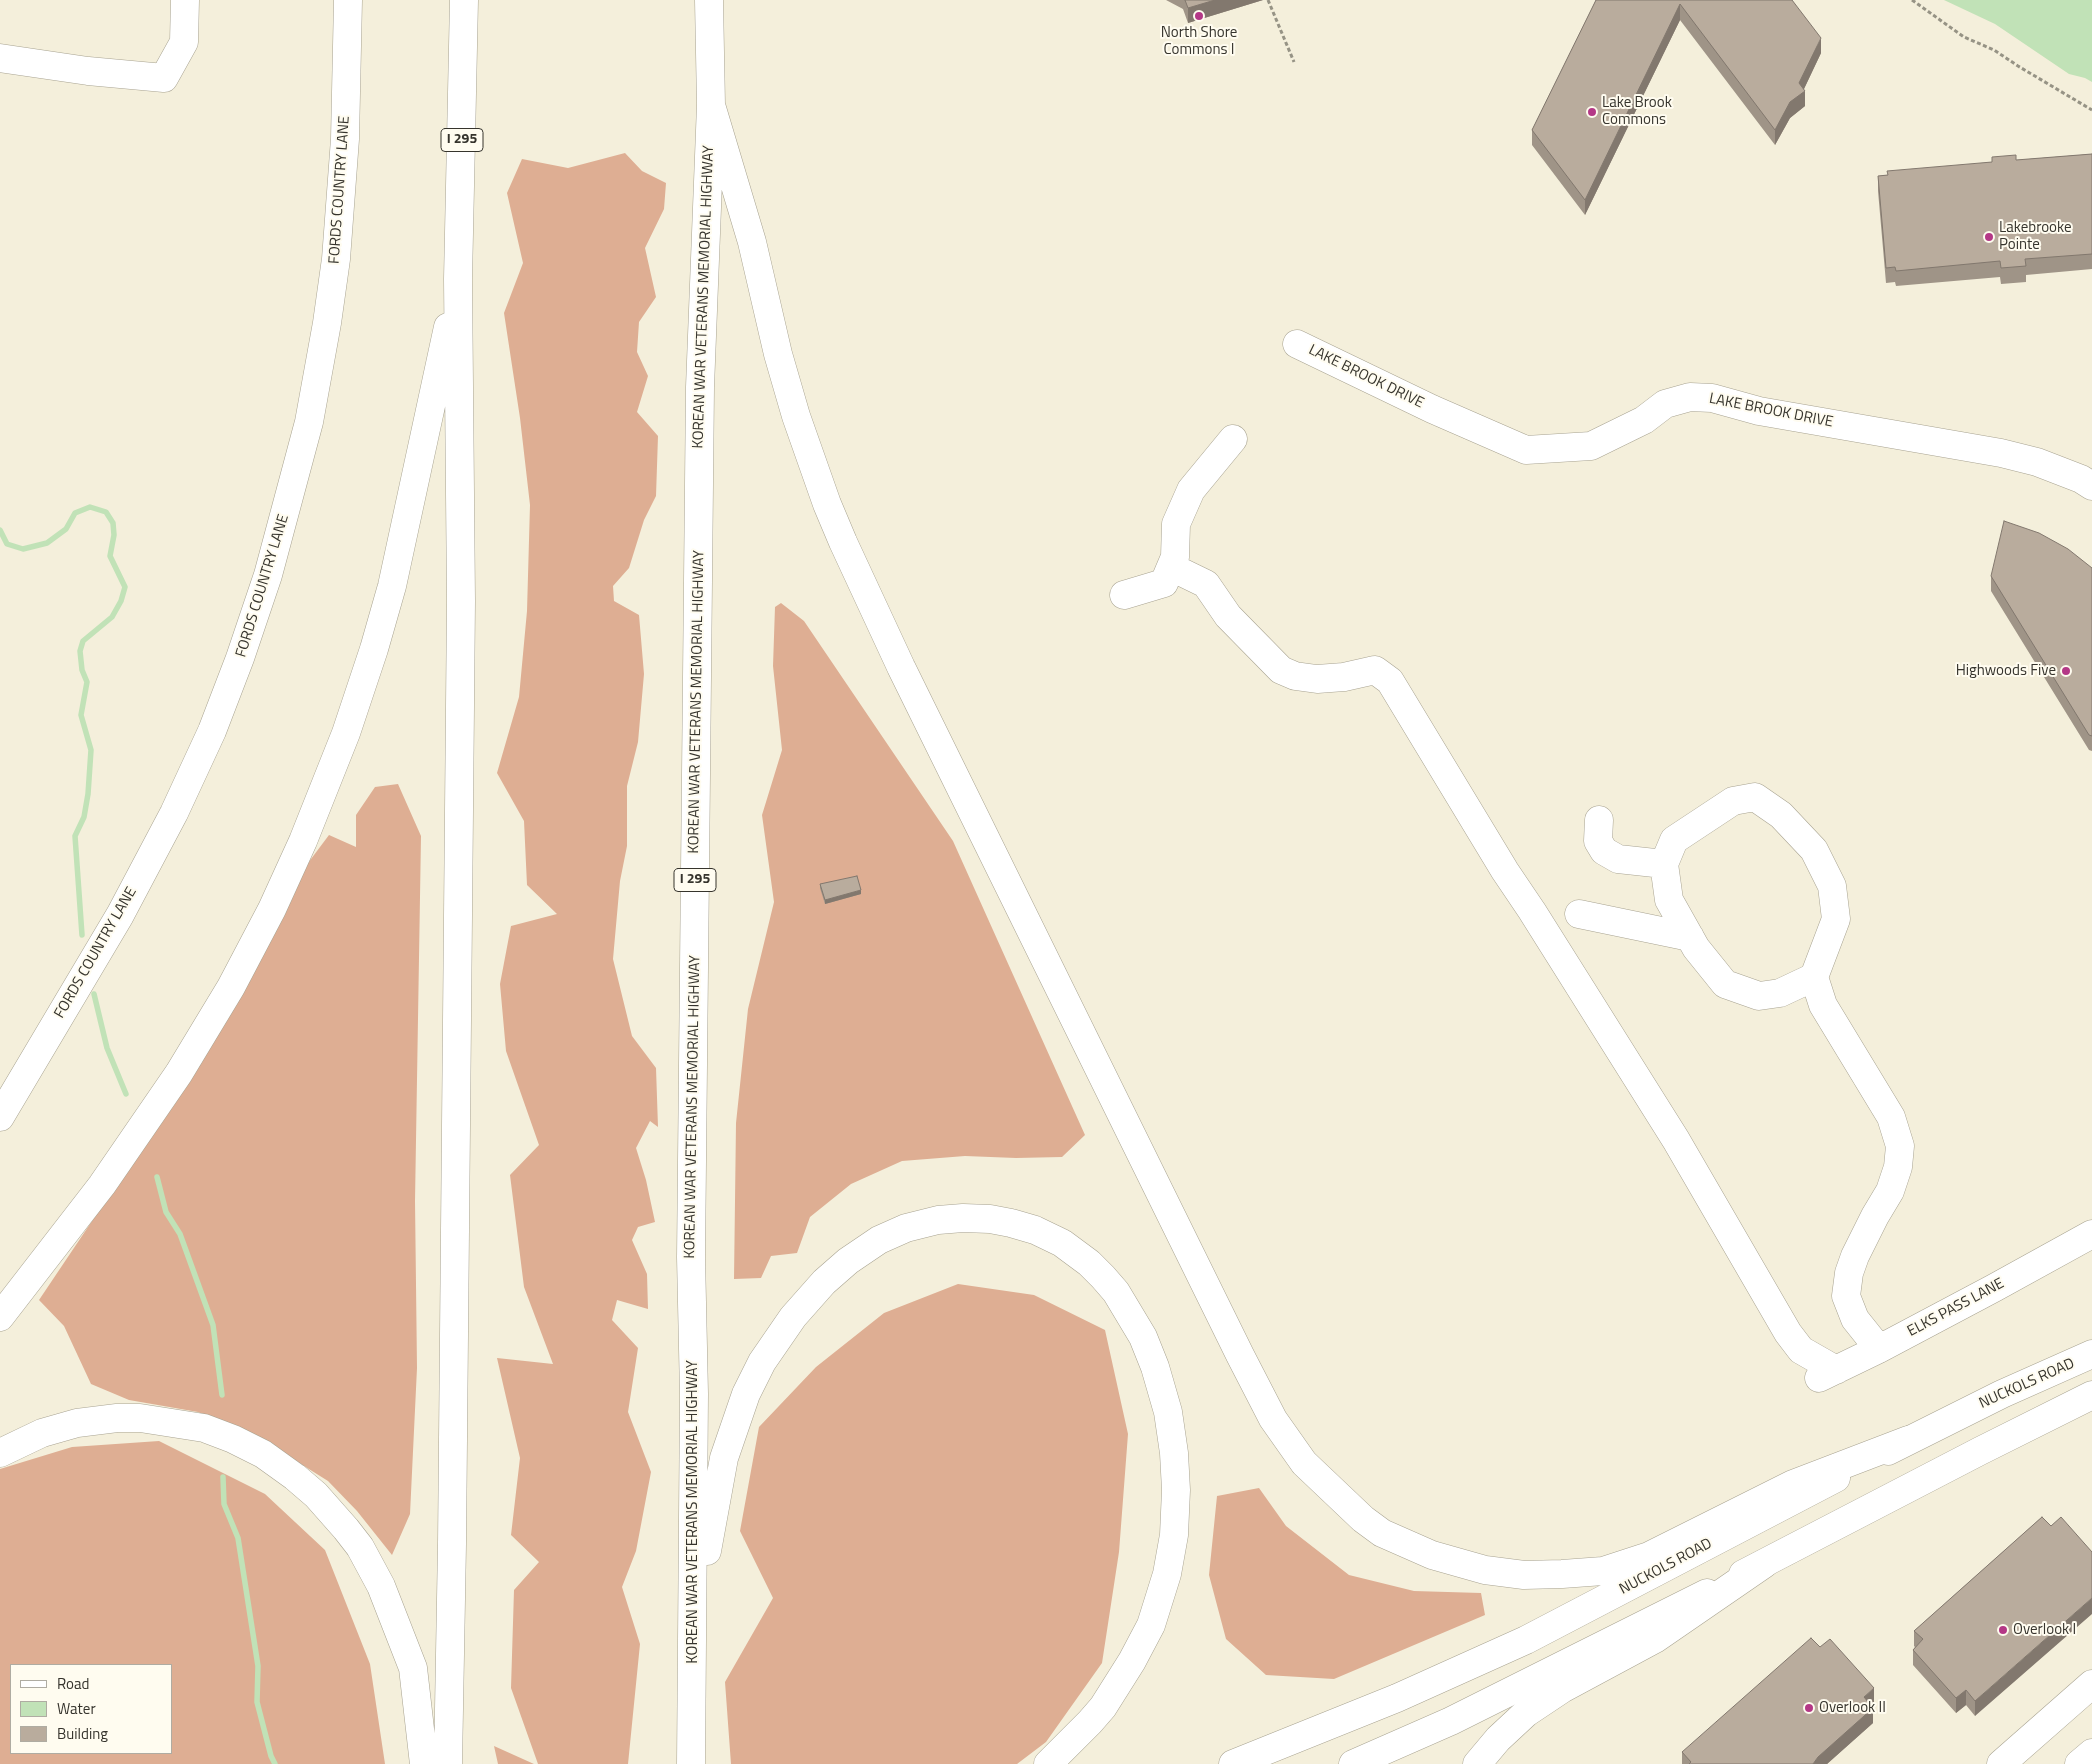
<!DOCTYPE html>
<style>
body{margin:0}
#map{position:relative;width:2092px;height:1764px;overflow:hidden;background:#f4efdb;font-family:"Titillium Web",sans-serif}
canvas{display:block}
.legend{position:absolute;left:10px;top:1664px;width:162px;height:90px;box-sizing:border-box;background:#fffcf0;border:1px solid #afaca2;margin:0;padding:6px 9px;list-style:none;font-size:15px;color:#36342d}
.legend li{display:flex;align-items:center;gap:10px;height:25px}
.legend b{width:25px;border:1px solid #afaca2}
</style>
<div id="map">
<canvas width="2092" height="1764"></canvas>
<ul class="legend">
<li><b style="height:6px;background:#fff"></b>Road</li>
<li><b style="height:14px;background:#c1e2b7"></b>Water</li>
<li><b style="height:14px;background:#b9ac9d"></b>Building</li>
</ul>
</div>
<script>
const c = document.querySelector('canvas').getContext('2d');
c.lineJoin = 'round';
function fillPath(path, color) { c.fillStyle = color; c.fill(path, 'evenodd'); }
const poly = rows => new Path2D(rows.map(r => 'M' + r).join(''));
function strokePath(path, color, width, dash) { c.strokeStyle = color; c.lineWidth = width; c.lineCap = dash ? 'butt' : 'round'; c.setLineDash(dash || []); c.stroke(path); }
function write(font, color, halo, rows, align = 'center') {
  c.font = font + ' "Titillium Web",sans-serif'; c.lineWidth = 4; c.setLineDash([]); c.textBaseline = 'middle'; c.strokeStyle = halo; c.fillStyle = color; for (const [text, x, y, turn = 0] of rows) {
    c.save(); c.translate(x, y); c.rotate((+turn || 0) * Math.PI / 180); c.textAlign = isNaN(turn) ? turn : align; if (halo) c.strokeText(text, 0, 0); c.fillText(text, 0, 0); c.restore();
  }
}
fillPath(poly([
 [625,153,642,171,666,183,664,209,645,248,656,297,639,322,637,352,648,376,637,412,658,436,656,496,644,520,629,568,613,586,614,601,639,615,644,674,638,742,627,786,627,846,620,881,613,959,632,1036,656,1068,658,1127,650,1121,636,1148,646,1180,655,1222,638,1227,632,1240,647,1274,648,1309,617,1300,612,1320,638,1348,628,1412,651,1472,636,1551,622,1587,640,1644,628,1764,538,1764,511,1688,514,1590,539,1562,511,1535,520,1458,497,1358,553,1364,524,1287,510,1175,539,1145,506,1051,500,984,511,926,557,914,527,885,524,821,497,773,519,697,527,611,530,505,520,418,504,313,523,263,507,193,522,159,568,168],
 [781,603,804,621,953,841,1085,1135,1062,1157,1016,1158,965,1156,902,1161,851,1184,810,1217,797,1253,771,1256,761,1278,734,1279,736,1123,748,1009,774,902,762,815,782,750,773,666,775,607],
 [398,784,421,836,415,1201,417,1368,410,1514,392,1555,357,1511,328,1481,261,1439,198,1412,129,1400,91,1384,64,1326,39,1300,172,1102,302,871,329,835,356,847,356,815,375,787],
 [958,1284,1034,1295,1105,1330,1128,1434,1119,1552,1102,1663,1046,1742,1017,1764,731,1764,725,1682,773,1598,740,1531,759,1427,816,1367,884,1313],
 [159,1441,265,1494,325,1550,370,1664,385,1764,0,1764,0,1469,72,1447],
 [11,1665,171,1665,171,1753,11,1753],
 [1259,1488,1286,1526,1349,1575,1414,1591,1481,1593,1485,1615,1334,1679,1266,1675,1226,1639,1209,1575,1217,1496],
 [494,1746,534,1764,498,1764]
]), '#deae93');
fillPath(poly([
 [1944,0,2092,0,2092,82,2085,78,2069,74,1995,24]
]), '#c1e2b7');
strokePath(poly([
 [0,530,7,544,23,549,47,543,66,529,75,513,90,507,106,512,113,523,114,535,110,556,125,587,121,601,112,617,83,641,80,651,82,670,87,682,81,715,91,750,88,794,84,817,75,836,82,935],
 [94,994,107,1048,126,1094],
 [157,1177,166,1212,180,1234,213,1325,222,1395],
 [223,1477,224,1504,238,1538,258,1666,257,1702,271,1756,275,1764]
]), '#c1e2b7', 5.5);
const minor = poly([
 [0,58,88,71,164,78,184,42,185,0],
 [1297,344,1432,409,1526,450,1591,446,1644,420,1665,404,1690,397,1712,398,1759,411,2001,453,2037,462,2081,479,2092,486],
 [1171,567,1206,584,1228,616,1281,670,1295,676,1317,679,1344,677,1375,670,1390,681,1505,871,1532,911,1676,1140,1788,1333,1801,1350,1836,1370],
 [1124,595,1164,583,1175,557,1176,524,1191,490,1233,439],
 [1599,820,1598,841,1604,851,1618,859,1664,864],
 [1579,914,1690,937],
 [1814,977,1780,993,1759,996,1725,984,1696,948,1669,900,1664,864,1674,840,1733,801,1755,797,1781,815,1814,850,1832,886,1836,919,1814,977,1823,1005,1891,1117,1900,1146,1898,1167,1890,1191,1875,1216,1855,1256,1849,1273,1846,1296,1855,1319,1879,1349],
 [0,1117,120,915,174,813,212,731,240,658,268,575,309,422,327,323,336,259,345,139,348,0],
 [1819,1378,1879,1349,1994,1288,2092,1234],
 [2001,1764,2092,1684],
 [2079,1764,2092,1753]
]);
const major = poly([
 [1888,1451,2002,1394,2092,1354],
 [1743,1574,1980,1451,2092,1395],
 [1233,1764,1397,1698,1526,1640,1836,1478],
 [1353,1764,1451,1721,1707,1593]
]);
const highway = poly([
 [711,105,752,242,778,354,796,416,827,504,843,542,901,667,1240,1355,1273,1419,1304,1463,1363,1519,1382,1533,1432,1555,1485,1570,1524,1575,1562,1574,1603,1571,1649,1556,1793,1484,1908,1440],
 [0,1317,102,1185,179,1073,231,987,272,909,303,841,346,733,374,649,392,586,448,327],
 [0,1453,42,1433,77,1423,117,1418,140,1418,204,1428,233,1439,263,1454,295,1477,316,1495,346,1529,360,1547,381,1586,413,1668,424,1764],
 [707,1551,724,1458,746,1394,762,1362,793,1317,824,1282,848,1261,879,1240,906,1228,938,1220,963,1218,990,1219,1011,1223,1035,1230,1062,1243,1089,1263,1103,1277,1116,1292,1143,1337,1155,1367,1168,1412,1174,1453,1176,1490,1174,1535,1167,1574,1151,1625,1132,1661,1103,1707,1090,1722,1048,1764],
 [448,1764,452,1544,461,601,458,279,464,0],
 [691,1764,694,1394,691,1257,700,387,711,105,709,0],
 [1477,1764,1498,1739,1526,1713,1562,1689,1655,1639,1764,1564]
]);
strokePath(minor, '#a8a391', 29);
strokePath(major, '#a8a391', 29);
strokePath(highway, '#a8a391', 29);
strokePath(poly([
 [1268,0,1294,62],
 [1912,0,1964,37,1994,50,2018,66,2092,110]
]), '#969385', 3, [4, 2.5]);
strokePath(minor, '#fff', 28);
strokePath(major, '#fff', 28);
strokePath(highway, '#fff', 28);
fillPath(poly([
 [1166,0,1263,0,1188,23,1183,9],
 [1596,0,1792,0,1821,53,1804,89,1805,106,1790,118,1775,145,1680,20,1585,215,1532,145,1532,130],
 [2092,154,2092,269,2026,275,2026,282,2001,284,2000,277,1896,286,1895,282,1886,283,1878,191,1878,176,1992,162,1992,157,2016,160],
 [2092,568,2092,751,2089,750,1991,591,1991,576],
 [820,884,861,894,825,904,820,888],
 [2042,1517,1975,1716,1966,1705,1956,1713,1913,1665,1913,1650,1915,1647,1914,1646,1914,1631],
 [1874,1703,1872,1706,1873,1723,1827,1764,1682,1764,1682,1752]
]), '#9f9487');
fillPath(poly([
 [1215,0,1263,0,1188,23,1188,8],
 [1680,4,1680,20,1585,215,1585,200],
 [1821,38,1821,53,1802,93,1805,91,1805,106,1790,118,1775,145,1775,130],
 [861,890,861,894,825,904,825,900],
 [2092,1598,2092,1614,1975,1716,1975,1701],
 [1874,1688,1874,1703,1864,1712,1864,1697],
 [1966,1690,1966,1705,1956,1713,1956,1698],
 [1873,1708,1873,1723,1827,1764,1813,1764,1818,1757]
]), '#82786e');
const building = poly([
 [1185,0,1215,0,1188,8,1185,0],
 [1596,0,1792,0,1821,38,1799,83,1805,91,1790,102,1775,130,1680,4,1585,200,1532,130,1596,0],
 [2092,154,2092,254,2025,259,2026,266,2001,268,2000,261,1896,271,1895,267,1886,268,1878,176,1888,175,1887,171,1992,162,1992,157,2016,155,2016,160,2092,154],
 [2004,521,2039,533,2068,549,2092,568,2092,736,2089,735,1991,576,2004,521],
 [857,876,861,890,825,900,820,884,857,876],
 [2042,1517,2051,1526,2061,1517,2092,1552,2092,1598,1975,1701,1966,1690,1956,1698,1913,1650,1923,1639,1914,1631,2042,1517],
 [1811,1638,1820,1647,1830,1639,1874,1688,1864,1697,1873,1708,1818,1757,1813,1764,1689,1764,1691,1762,1682,1752,1811,1638]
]);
fillPath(building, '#b9ac9d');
strokePath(building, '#82786e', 1);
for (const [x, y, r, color] of [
 [1199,16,5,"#b43887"],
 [1592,112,5,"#b43887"],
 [1989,237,5,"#b43887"],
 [2066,671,5,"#b43887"],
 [2003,1630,5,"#b43887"],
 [1809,1708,5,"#b43887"]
]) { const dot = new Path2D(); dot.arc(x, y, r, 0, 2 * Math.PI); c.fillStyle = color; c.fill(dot); strokePath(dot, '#fffcf0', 2); }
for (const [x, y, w] of [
 [462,140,42],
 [695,880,42]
]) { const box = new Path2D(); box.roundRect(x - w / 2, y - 11.5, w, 23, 4); c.fillStyle = '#fffcf0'; c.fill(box); strokePath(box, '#36342d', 1); }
write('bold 14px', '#36342d', null, [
 ["I 295",462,140],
 ["I 295",695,880]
]);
write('15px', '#36342d', '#fffcf0', [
 ["North Shore",1199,33,"center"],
 ["Commons I",1199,50,"center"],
 ["Lake Brook",1602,103],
 ["Commons",1602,120],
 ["Lakebrooke",1999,228],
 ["Pointe",1999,245],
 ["Highwoods Five",2056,671,"right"],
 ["Overlook I",2013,1630],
 ["Overlook II",1819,1708]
], 'left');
write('15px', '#36342d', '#fffcf0', [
 ["FORDS COUNTRY LANE",340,190,-86],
 ["KOREAN WAR VETERANS MEMORIAL HIGHWAY",704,297,-88],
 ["LAKE BROOK DRIVE",1366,377,26],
 ["LAKE BROOK DRIVE",1771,411,11],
 ["FORDS COUNTRY LANE",263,586,-73],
 ["KOREAN WAR VETERANS MEMORIAL HIGHWAY",697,702,-89],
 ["FORDS COUNTRY LANE",96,953,-60],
 ["KOREAN WAR VETERANS MEMORIAL HIGHWAY",693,1107,-89],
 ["ELKS PASS LANE",1956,1308,-28],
 ["NUCKOLS ROAD",2027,1384,-24],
 ["KOREAN WAR VETERANS MEMORIAL HIGHWAY",693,1512,-90],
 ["NUCKOLS ROAD",1666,1567,-28]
]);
</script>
